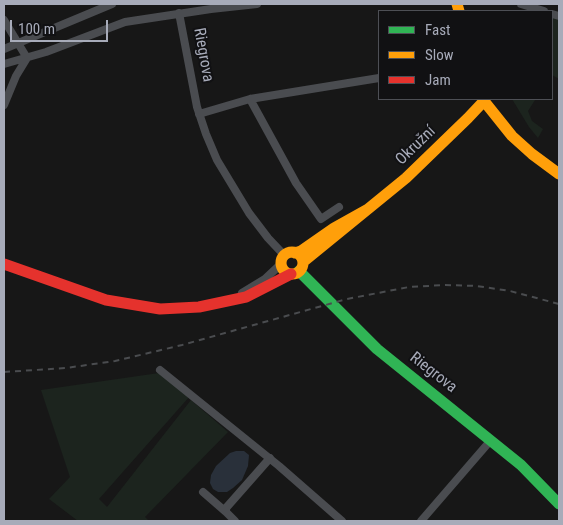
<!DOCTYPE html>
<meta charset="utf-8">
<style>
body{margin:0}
#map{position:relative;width:563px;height:525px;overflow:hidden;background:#171717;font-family:"Roboto Condensed",sans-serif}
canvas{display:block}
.frame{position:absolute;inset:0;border:5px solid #a7abb9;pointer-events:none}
.legend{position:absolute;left:378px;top:10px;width:175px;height:90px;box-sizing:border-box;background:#111113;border:1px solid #4d4f55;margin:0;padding:6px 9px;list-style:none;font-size:15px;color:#a7abb9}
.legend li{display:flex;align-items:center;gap:10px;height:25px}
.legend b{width:25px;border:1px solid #4d4f55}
.scale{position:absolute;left:10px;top:20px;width:98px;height:22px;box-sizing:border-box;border:2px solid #a7abb9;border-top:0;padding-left:6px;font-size:15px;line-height:18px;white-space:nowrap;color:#a7abb9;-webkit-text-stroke:4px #111113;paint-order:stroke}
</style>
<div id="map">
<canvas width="563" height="525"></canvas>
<div class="frame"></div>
<ul class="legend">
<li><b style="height:6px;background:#30b455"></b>Fast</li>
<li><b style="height:6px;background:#ff9f0a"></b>Slow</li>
<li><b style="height:6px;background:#e5322d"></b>Jam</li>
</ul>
<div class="scale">100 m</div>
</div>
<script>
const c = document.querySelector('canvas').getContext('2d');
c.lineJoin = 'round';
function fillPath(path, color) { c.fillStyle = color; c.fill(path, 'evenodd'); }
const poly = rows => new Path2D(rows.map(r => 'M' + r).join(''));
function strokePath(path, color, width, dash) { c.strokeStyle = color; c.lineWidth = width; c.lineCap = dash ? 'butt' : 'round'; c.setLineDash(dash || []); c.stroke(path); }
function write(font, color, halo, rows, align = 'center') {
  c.font = font + ' "Roboto Condensed",sans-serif'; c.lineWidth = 4; c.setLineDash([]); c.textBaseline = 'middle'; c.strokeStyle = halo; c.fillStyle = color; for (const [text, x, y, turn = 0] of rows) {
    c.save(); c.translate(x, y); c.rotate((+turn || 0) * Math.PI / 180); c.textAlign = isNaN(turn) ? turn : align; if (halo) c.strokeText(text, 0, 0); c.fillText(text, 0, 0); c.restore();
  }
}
fillPath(poly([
 [552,17,559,19,559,79,552,75],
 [512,99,535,100,528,111,532,121,543,129,538,138,529,127],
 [159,373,190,396,99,499,107,507,191,400,228,432,145,517,149,521,78,521,49,499,70,477,41,390]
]), '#1c241e');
fillPath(poly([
 [236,451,244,451,249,455,248,466,242,480,233,488,227,492,218,492,213,489,210,483,211,475,216,466,230,453]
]), '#29303a');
strokePath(poly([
 [521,4,544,11],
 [179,13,197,107,206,134,217,160,249,213,268,238,285,256],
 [552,14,559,16],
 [4,20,27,58],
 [4,49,112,4],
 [4,64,46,52,125,22,211,9,257,4],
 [250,99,296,183,321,219,339,207],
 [4,105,16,76,27,58],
 [199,114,250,99,379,78],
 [242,293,265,279,282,263],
 [160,370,279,466,342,521],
 [203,492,226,512],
 [235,521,226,512,226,508,270,458],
 [421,521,491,440]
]), '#4a4c50', 8);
strokePath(poly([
 [299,271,377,349,521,465,559,504]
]), '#30b455', 11);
strokePath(poly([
 [457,4,459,11],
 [484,101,512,136,532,154,559,174],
 [368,209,406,178,468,118,484,101,483,99],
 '281 263a11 11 0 1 1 22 0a11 11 0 1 1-22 0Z',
 [295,253,301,251,334,228,368,209,303,262]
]), '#ff9f0a', 11);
strokePath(poly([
 [4,264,106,300,160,309,199,307,246,297,291,274]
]), '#e5322d', 11);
strokePath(poly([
 [4,372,66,368,115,361,182,345,347,299,409,287,445,285,477,286,510,291,559,304]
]), '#4a4c4f', 2, [6, 5]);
write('16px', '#a7abb9', '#111113', [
 ["Riegrova",203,55,80],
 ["Okružní",416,146,-44],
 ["Riegrova",433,373,38]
]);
</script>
